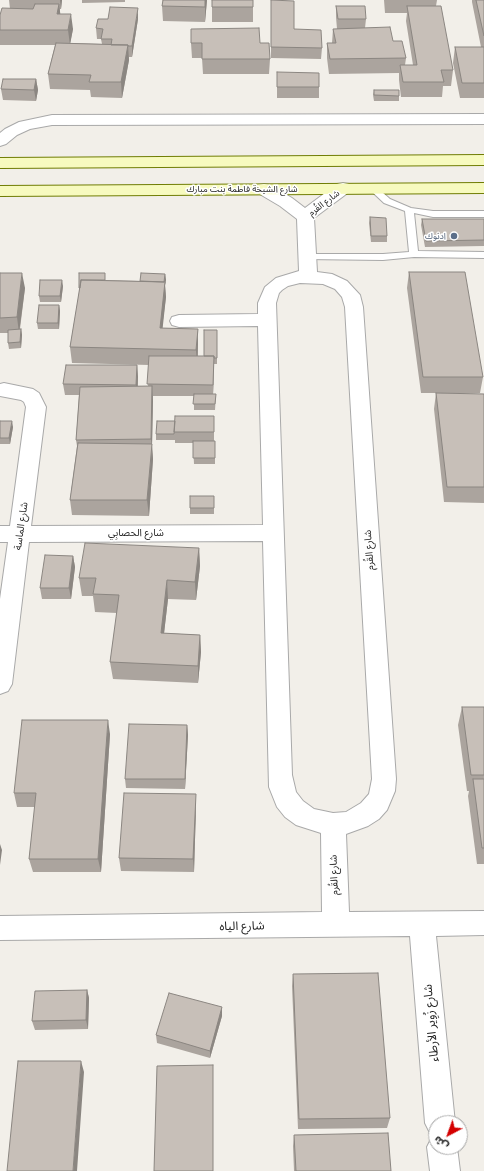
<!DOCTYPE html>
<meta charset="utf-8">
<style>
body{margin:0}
#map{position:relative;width:484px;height:1171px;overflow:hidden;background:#f2efe9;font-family:"Golos Text","Noto Sans Arabic",sans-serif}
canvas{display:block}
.north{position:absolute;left:428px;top:1115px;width:40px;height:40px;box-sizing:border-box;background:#fff;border:1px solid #a7a7a7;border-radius:50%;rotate:221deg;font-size:11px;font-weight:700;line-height:16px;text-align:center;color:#222}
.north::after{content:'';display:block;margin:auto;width:14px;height:18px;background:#d40000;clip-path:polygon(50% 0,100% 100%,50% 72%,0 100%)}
</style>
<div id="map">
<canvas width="484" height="1171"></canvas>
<div class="north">ش</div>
</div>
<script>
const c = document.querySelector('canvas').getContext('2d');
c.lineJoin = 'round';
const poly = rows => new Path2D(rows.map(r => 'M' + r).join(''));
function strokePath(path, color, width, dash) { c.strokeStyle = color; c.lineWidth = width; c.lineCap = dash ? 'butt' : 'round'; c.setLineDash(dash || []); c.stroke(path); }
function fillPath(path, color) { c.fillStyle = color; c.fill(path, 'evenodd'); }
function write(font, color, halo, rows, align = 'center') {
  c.font = font + ' "Golos Text","Noto Sans Arabic",sans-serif'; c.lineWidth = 3; c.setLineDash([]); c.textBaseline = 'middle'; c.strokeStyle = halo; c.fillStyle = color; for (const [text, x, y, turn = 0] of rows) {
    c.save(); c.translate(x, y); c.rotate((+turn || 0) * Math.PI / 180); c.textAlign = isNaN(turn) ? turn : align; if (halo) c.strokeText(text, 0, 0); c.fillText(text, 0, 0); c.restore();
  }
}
const service = poly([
 [372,185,375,186,390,199,411,208,433,211,484,211,484,217,433,217,414,213,418,251,484,252,484,258,414,257,383,260,304,259,303,257,304,255,307,254,383,254,409,252,405,211,384,203,368,188,372,185]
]);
const minor = poly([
 [484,114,484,124,52,125,30,129,17,135,6,144,0,146,0,133,5,129,19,122,52,115,484,114],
 [343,183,349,184,351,188,349,192,314,218,317,272,332,274,347,281,360,295,363,307,396,779,395,791,387,810,379,819,368,826,346,834,349,912,484,911,484,935,436,936,455,1123,436,1123,436,1147,457,1147,460,1171,430,1171,427,1147,432,1137,435,1135,430,1133,425,1123,410,936,0,940,0,916,322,912,321,833,296,825,285,817,277,807,269,787,263,541,29,542,12,684,8,691,0,694,0,599,8,542,0,542,0,526,10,526,26,407,24,402,21,400,0,396,0,384,4,383,33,389,39,393,46,407,31,526,263,525,258,326,179,327,172,325,170,321,172,317,179,315,258,314,258,303,265,287,276,278,299,271,297,219,280,206,258,193,256,189,258,185,264,184,270,185,292,198,305,208,337,184,343,183],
 [300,283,323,284,335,289,342,297,345,307,372,779,369,794,361,803,346,812,333,813,314,809,303,801,296,792,292,775,276,303,279,293,282,290,288,286,300,283]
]);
const secondary = poly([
 [484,155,484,165,0,168,0,158,484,155],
 [484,183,484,193,0,196,0,186,484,183]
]);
strokePath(service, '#a9a9a9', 2);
strokePath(minor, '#a9a9a9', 2);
strokePath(secondary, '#707d05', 2);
fillPath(service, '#fff');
fillPath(minor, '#fff');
fillPath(secondary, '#f7fabf');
fillPath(poly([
 [9,0,62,0,61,9,60,9,60,14,73,29,70,43,102,44,101,39,97,39,96,28,138,19,132,57,129,57,129,60,122,98,91,97,90,90,50,89,48,74,55,45,0,45,0,15,10,9],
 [82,0,125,0,125,2,82,3],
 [163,0,207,0,205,22,163,21,162,6],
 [253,0,253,22,212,22,212,7],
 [271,0,294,29,322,48,321,59,271,58],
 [384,0,437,0,436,6,453,70,451,86,443,86,442,97,401,97,399,80,399,73,329,74,327,58,327,43,332,43,333,29,337,29,336,17,336,6,366,19,365,28,393,41,406,58,405,65,413,65,406,21,407,13,385,13],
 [472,0,484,0,484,98,460,98,453,63,455,47,481,47,472,2],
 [191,43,260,43,270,59,269,74,203,74,202,58,192,58],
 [277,72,319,87,319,98,277,98],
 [36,79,38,90,36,101,3,100,1,89],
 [374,90,399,96,399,101,374,101,373,95],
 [370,217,387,236,387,242,371,242,369,223],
 [422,219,484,219,484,246,425,247,421,225],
 [409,272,483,377,480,393,421,393,407,288],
 [0,273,25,288,20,329,21,329,22,335,21,348,9,349,8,343,8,333,0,333],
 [165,274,166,280,165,285,166,297,162,328,198,329,198,356,204,356,217,330,217,364,214,364,213,394,216,394,215,410,194,410,194,396,153,396,152,446,153,459,149,516,72,515,70,500,77,446,76,440,79,395,65,395,63,384,137,365,138,377,138,386,148,386,149,365,72,363,70,347,79,293,79,288,106,280,140,281],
 [63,286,61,302,40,302,39,296],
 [59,305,60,311,59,329,38,329,37,323],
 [436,393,484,394,484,503,444,502,434,409],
 [0,421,13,427,10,444,0,444],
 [214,427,214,441,215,441,215,464,194,464,193,443,175,443,175,440,156,440,156,434],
 [190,496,214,502,214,514,190,514],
 [199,548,200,566,196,600,168,599,164,633,200,635,201,652,198,683,113,679,110,662,117,613,95,612,93,596,82,596,79,578],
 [73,556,75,567,71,599,42,599,40,588],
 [462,707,484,707,484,864,477,864,468,796,469,791,467,791,458,725],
 [187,725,188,735,185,789,126,788,125,779],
 [110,734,101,872,33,872,29,859,35,807,17,807,14,793],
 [196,807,194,872,121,871,119,858],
 [293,974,390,1118,387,1128,298,1129,292,986],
 [87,990,89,998,88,1029,35,1030,32,1021],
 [222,1007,222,1016,210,1058,157,1043,156,1035],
 [294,1135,391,1171,294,1171,293,1146]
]), '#aba49e');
fillPath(poly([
 [60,0,62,0,61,9],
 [205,0,207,0,205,22],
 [59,4,61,19,57,14],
 [138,8,138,19,132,57,132,46],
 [71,14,73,29,70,45,68,30],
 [128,45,129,60,122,98,121,82],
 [36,79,38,90,36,101,34,90],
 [22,273,25,288,19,333,17,317],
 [165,274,166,280,165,285,166,297,161,343,160,328,163,289],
 [62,280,63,286,61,302,60,296],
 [59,305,60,311,59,329,58,323],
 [21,329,22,335,21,348,20,342],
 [198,329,198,344,197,366,196,350],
 [214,356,214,367,213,396,213,385],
 [137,365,138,377,137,396,136,385],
 [152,386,153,401,152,446,153,459,149,516,147,500,152,449,151,439],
 [12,421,13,427,10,444,9,438],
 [199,548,200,566,196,600,195,582],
 [73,556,75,567,71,599,69,588],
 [167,580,168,599,162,651,161,633],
 [200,635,201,652,198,683,198,666],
 [108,720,110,734,101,872,98,859],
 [187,725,188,735,185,789,185,779],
 [196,794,196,807,194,872,193,859],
 [0,844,2,850,0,865],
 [87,990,89,998,88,1029,86,1020],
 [222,1007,222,1016,210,1058,210,1051],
 [81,1061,84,1072,77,1171,73,1171]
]), '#8b8681');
const building = poly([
 [163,0,205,0,205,7,162,6,163,0],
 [212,0,253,0,253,7,212,7,212,0],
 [271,0,294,1,294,29,321,30,322,48,271,47,271,0],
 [476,0,484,0,484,36,476,0],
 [35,4,59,4,57,14,71,14,68,30,0,30,0,15,2,8,33,9,35,4],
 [336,6,365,6,366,19,338,19,336,6],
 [407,6,441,6,453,70,441,70,444,82,403,82,400,65,417,65,407,6],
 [110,7,138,8,132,46,128,46,128,45,111,45,112,39,101,39,103,29,96,28,98,19,108,19,110,7],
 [390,27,393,41,402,41,406,58,330,59,327,43,336,43,333,29,390,27],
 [259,28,260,43,269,43,270,59,202,59,202,43,191,43,191,29,259,28],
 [56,43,128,45,121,82,89,82,91,75,48,74,56,43],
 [455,47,484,47,484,83,462,83,455,47],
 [277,72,319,73,319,87,277,87,277,72],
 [3,79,36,79,34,90,1,89,3,79],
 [374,90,399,90,399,96,374,95,374,90],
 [370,217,386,218,387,236,371,236,370,217],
 [422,219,484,219,484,240,426,241,422,219],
 [409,272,465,272,483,377,423,377,409,272],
 [0,273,22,273,17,317,0,318,0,273],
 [79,273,105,273,105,280,81,280,80,288,79,288,79,273],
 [141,273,165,274,164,282,140,281,141,273],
 [40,280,62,280,60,296,39,296,40,280],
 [81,280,165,282,160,328,198,329,196,350,70,347,81,280],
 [39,305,59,305,58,323,37,323,39,305],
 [21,329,20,342,8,343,8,330,21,329],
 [204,330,217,330,217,358,214,358,214,356,204,356,204,330],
 [149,356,214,356,213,385,147,384,149,356],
 [66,365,137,365,136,385,63,384,66,365],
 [152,386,151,439,76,440,80,387,152,386],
 [436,393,484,394,484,487,447,487,436,393],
 [194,394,216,394,215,404,193,404,194,394],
 [175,416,214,416,214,432,174,432,175,416],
 [0,421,12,421,9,438,0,438,0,421],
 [157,421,175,421,174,434,156,434,157,421],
 [193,441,215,441,215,458,193,458,193,441],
 [78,443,152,444,147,500,70,500,78,443],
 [190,496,214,496,214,508,190,508,190,496],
 [85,543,199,548,195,582,167,580,161,633,200,635,198,666,110,662,119,595,93,594,96,578,79,578,85,543],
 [45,555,73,556,69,588,40,588,45,555],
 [462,707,484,707,484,775,471,775,462,707],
 [22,720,108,720,98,859,29,859,36,793,14,793,22,720],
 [129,724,187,725,185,779,125,779,129,724],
 [473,779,484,779,484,848,482,848,473,779],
 [124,793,196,794,193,859,119,858,124,793],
 [378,973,390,1118,299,1119,293,974,378,973],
 [87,990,86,1020,32,1021,35,991,87,990],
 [169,993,222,1007,210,1051,156,1035,169,993],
 [18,1061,81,1061,73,1171,7,1171,18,1061],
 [213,1065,213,1171,154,1171,157,1066,213,1065],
 [388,1133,391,1171,296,1171,294,1135,388,1133]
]);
fillPath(building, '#c7bfb8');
strokePath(building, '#8b8681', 1);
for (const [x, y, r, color] of [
 [454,236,4,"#5c6f8a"]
]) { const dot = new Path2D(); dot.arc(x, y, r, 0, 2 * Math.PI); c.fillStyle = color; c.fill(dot); strokePath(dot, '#fff', 1.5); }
write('9px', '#222', '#fff', [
 ["شارع الشيخة فاطمة بنت مبارك",242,189],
 ["شارع القُرم",324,203,-37]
]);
write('9px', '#4e5e75', '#fff', [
 ["ادنوك",446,236]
], 'right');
write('10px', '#222', '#fff', [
 ["شارع الماسة",21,526,-82],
 ["شارع الحصابِي",136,533],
 ["شارع القُرم",369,550,-94],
 ["شارع القُرم",334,875,-92]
]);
write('12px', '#222', '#fff', [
 ["شارع الياه",242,926,-1],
 ["شارع زُوِير الأرطاء",431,1023,-95]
]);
</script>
